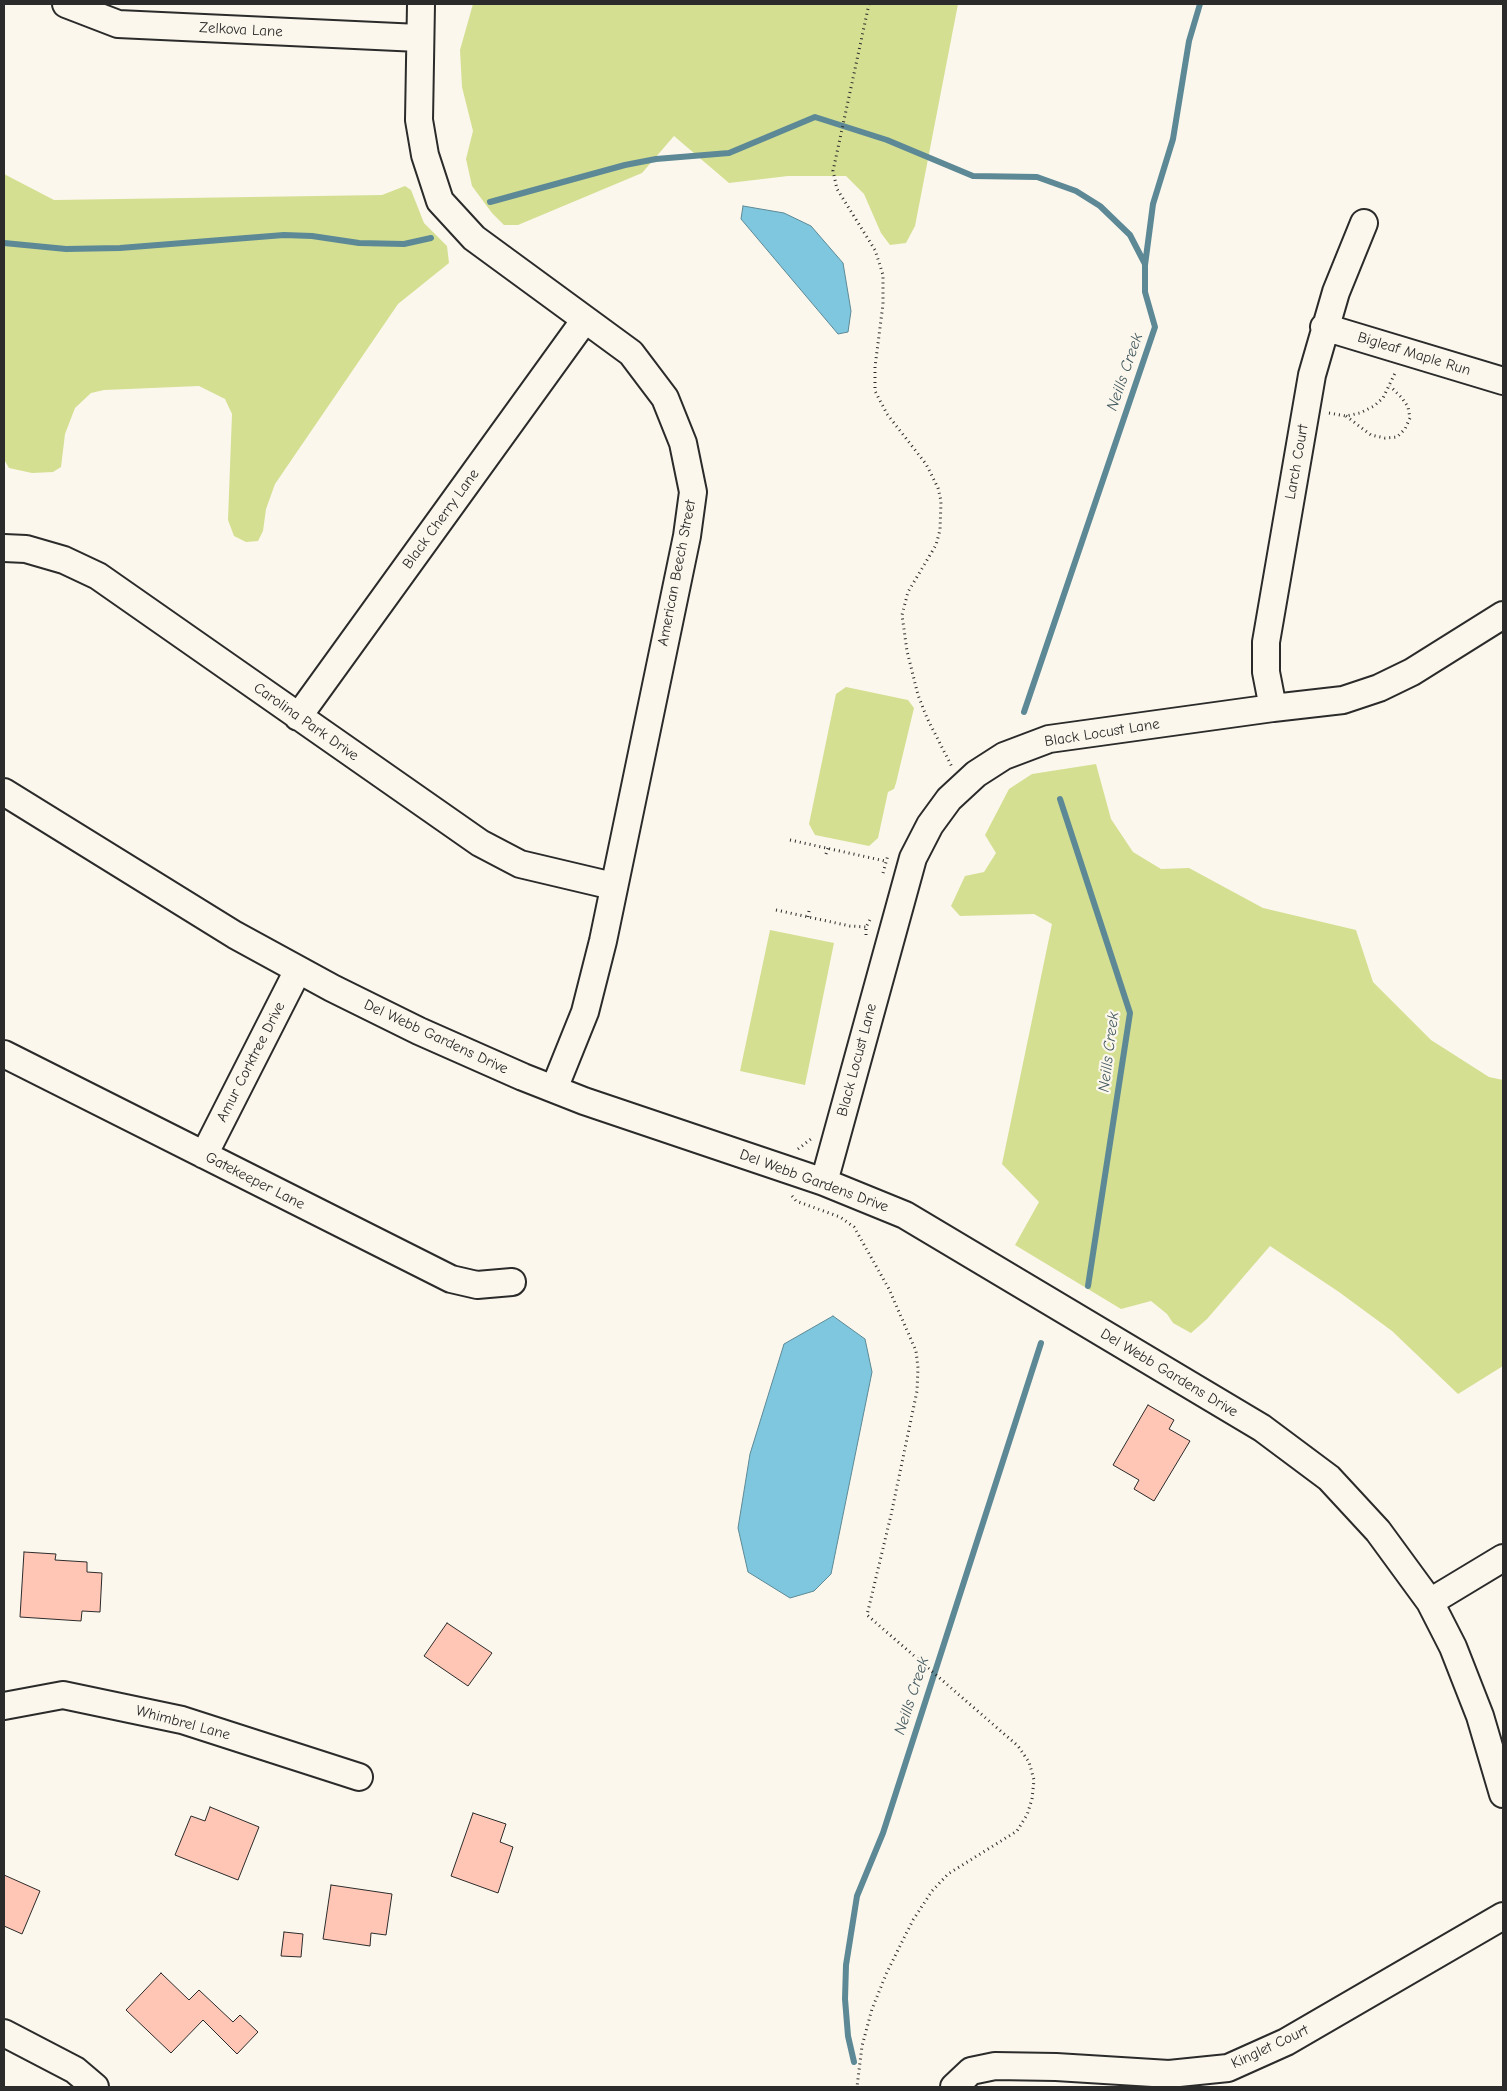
<!DOCTYPE html>
<style>
body{margin:0}
#map{position:relative;width:1507px;height:2091px;overflow:hidden;background:#fbf7ec;font-family:"Comic Neue",sans-serif}
canvas{display:block}
.frame{position:absolute;inset:0;border:5px solid #2b2b2b;pointer-events:none}
</style>
<div id="map">
<canvas width="1507" height="2091"></canvas>
<div class="frame"></div>
</div>
<script>
const c = document.querySelector('canvas').getContext('2d');
c.lineJoin = 'round';
function fillPath(path, color) { c.fillStyle = color; c.fill(path, 'evenodd'); }
const poly = rows => new Path2D(rows.map(r => 'M' + r).join(''));
function strokePath(path, color, width, dash) { c.strokeStyle = color; c.lineWidth = width; c.lineCap = dash ? 'butt' : 'round'; c.setLineDash(dash || []); c.stroke(path); }
function write(font, color, halo, rows, align = 'center') {
  c.font = font + ' "Comic Neue",sans-serif'; c.lineWidth = 4.5; c.setLineDash([]); c.textBaseline = 'middle'; c.strokeStyle = halo; c.fillStyle = color; for (const [text, x, y, turn = 0] of rows) {
    c.save(); c.translate(x, y); c.rotate((+turn || 0) * Math.PI / 180); c.textAlign = isNaN(turn) ? turn : align; if (halo) c.strokeText(text, 0, 0); c.fillText(text, 0, 0); c.restore();
  }
}
fillPath(poly([
 [473,4,958,4,915,226,906,243,890,245,881,233,864,194,846,176,788,176,729,183,674,136,642,173,518,225,504,225,492,213,472,186,466,159,473,131,462,87,460,50],
 [4,174,54,200,382,195,405,186,411,190,424,223,447,246,449,263,398,304,275,484,266,509,263,531,258,541,246,542,234,536,228,520,232,414,225,399,199,386,104,390,91,393,75,408,65,434,61,467,53,472,32,473,9,468,5,461,4,450],
 [846,687,908,700,914,708,896,783,894,789,888,792,878,838,869,846,815,835,809,824,836,694],
 [1096,764,1111,819,1133,852,1161,869,1189,868,1263,908,1356,930,1373,982,1431,1040,1489,1077,1503,1080,1503,1366,1458,1394,1392,1331,1339,1292,1270,1246,1207,1319,1191,1333,1173,1323,1167,1314,1151,1301,1121,1309,1015,1245,1039,1202,1002,1164,1052,924,1034,914,960,916,951,906,965,876,984,872,996,853,985,835,1009,789,1032,774],
 [770,930,834,943,805,1085,740,1071]
]), '#d4df92');
const water = poly([
 [743,206,784,213,811,226,843,263,851,311,848,332,838,334,741,219,743,206],
 [833,1316,865,1339,872,1372,831,1574,814,1591,790,1598,748,1572,738,1528,750,1454,784,1344,833,1316]
]);
fillPath(water, '#7ec7de');
strokePath(water, '#5d8996', 1);
strokePath(poly([
 [490,202,625,165,656,159,729,153,815,117,887,140,973,176,1037,177,1076,191,1100,206,1130,235,1145,264],
 [4,243,66,249,120,248,284,235,312,236,359,243,404,244,431,238],
 [1024,712,1155,327,1145,292,1145,265,1153,204,1173,139,1189,41,1200,4],
 [1060,799,1130,1013,1088,1286],
 [854,2062,848,2036,845,1999,846,1965,857,1896,883,1833,1041,1343]
]), '#5d8996', 6);
const building = poly([
 [1148,1405,1174,1420,1169,1429,1190,1441,1154,1501,1134,1489,1139,1480,1113,1465,1148,1405],
 [24,1552,56,1554,55,1560,87,1562,87,1572,102,1573,100,1612,82,1611,81,1621,20,1617,24,1552],
 [447,1623,492,1653,468,1686,424,1656,447,1623],
 [210,1807,259,1827,238,1880,175,1855,191,1816,205,1821,210,1807],
 [473,1813,506,1824,500,1842,513,1847,498,1893,451,1876,473,1813],
 [4,1875,40,1891,22,1934,4,1926,4,1875],
 [331,1885,392,1894,386,1935,371,1933,370,1946,323,1939,331,1885],
 [284,1932,303,1934,301,1957,281,1956,284,1932],
 [161,1973,189,2000,199,1990,233,2022,240,2015,258,2032,237,2054,203,2020,171,2053,126,2010,161,1973]
]);
fillPath(building, '#ffc5b5');
strokePath(building, '#2b2b2b', 1);
const minor = poly([
 [66,4,118,24,419,38],
 [421,4,419,120,425,155,440,201,474,238,631,353,665,398,683,443,693,492,687,536,603,941,585,1012,554,1089],
 [1324,327,1503,381],
 [4,548,26,549,64,560,98,576,480,843,520,864,613,886],
 [1273,708,1266,672,1266,642,1312,375,1336,292,1364,223],
 [298,717,584,321],
 [4,792,235,935,332,988,419,1031,523,1077,584,1101,824,1182,905,1215,1262,1428,1329,1478,1378,1531,1430,1602,1453,1647,1480,1716,1503,1794],
 [4,1054,451,1279,477,1285,512,1282],
 [204,1155,298,970],
 [824,1182,913,858,930,825,949,799,976,774,1004,756,1049,739,1273,708,1343,700,1379,688,1412,672,1503,615],
 [1430,1602,1503,1558],
 [4,1706,63,1695,182,1720,359,1777],
 [4,2033,75,2070,95,2087],
 [954,2087,971,2071,995,2066,1056,2067,1169,2074,1228,2068,1286,2042,1503,1916]
]);
strokePath(minor, '#2b2b2b', 30);
strokePath(poly([
 [869,4,833,171,837,189,875,250,883,275,883,304,875,367,875,391,887,414,926,464,938,488,941,501,940,530,936,545,908,592,902,615,907,651,918,695,927,718,952,767],
 [1329,413,1346,416,1360,413,1374,406,1383,398,1396,371],
 [1346,416,1371,435,1385,438,1397,437,1405,429,1410,418,1408,407,1402,398,1390,386],
 [790,840,885,861],
 [826,854,828,848],
 [883,873,888,855],
 [776,910,850,926,866,927],
 [808,917,809,911],
 [866,935,866,927,871,918],
 [798,1149,811,1139],
 [792,1196,796,1201,840,1217,854,1227,889,1289,916,1351,918,1368,917,1391,891,1515,867,1615,1018,1746,1029,1762,1034,1780,1032,1799,1027,1815,1017,1831,948,1874,932,1891,913,1920,887,1972,872,2009,862,2046,857,2087]
]), '#2b2b2b', 3, [1, 4]);
strokePath(minor, '#fbf7ec', 26);
write('15px', '#2b2b2b', '#fbf7ec', [
 ["Zelkova Lane",241,30,3],
 ["Bigleaf Maple Run",1414,354,17],
 ["Larch Court",1297,462,-80],
 ["Black Cherry Lane",441,519,-54],
 ["American Beech Street",677,573,-79],
 ["Carolina Park Drive",306,722,35],
 ["Black Locust Lane",1102,733,-9],
 ["Del Webb Gardens Drive",436,1037,25],
 ["Black Locust Lane",857,1060,-75],
 ["Amur Corktree Drive",251,1062,-63],
 ["Gatekeeper Lane",255,1181,27],
 ["Del Webb Gardens Drive",814,1181,20],
 ["Del Webb Gardens Drive",1169,1373,31],
 ["Whimbrel Lane",183,1723,15],
 ["Kinglet Court",1270,2047,-25]
]);
write('italic 16px', '#445a61', '#fbf7ec', [
 ["Neills Creek",1125,372,-71],
 ["Neills Creek",1109,1052,-83],
 ["Neills Creek",912,1696,-72]
]);
</script>
